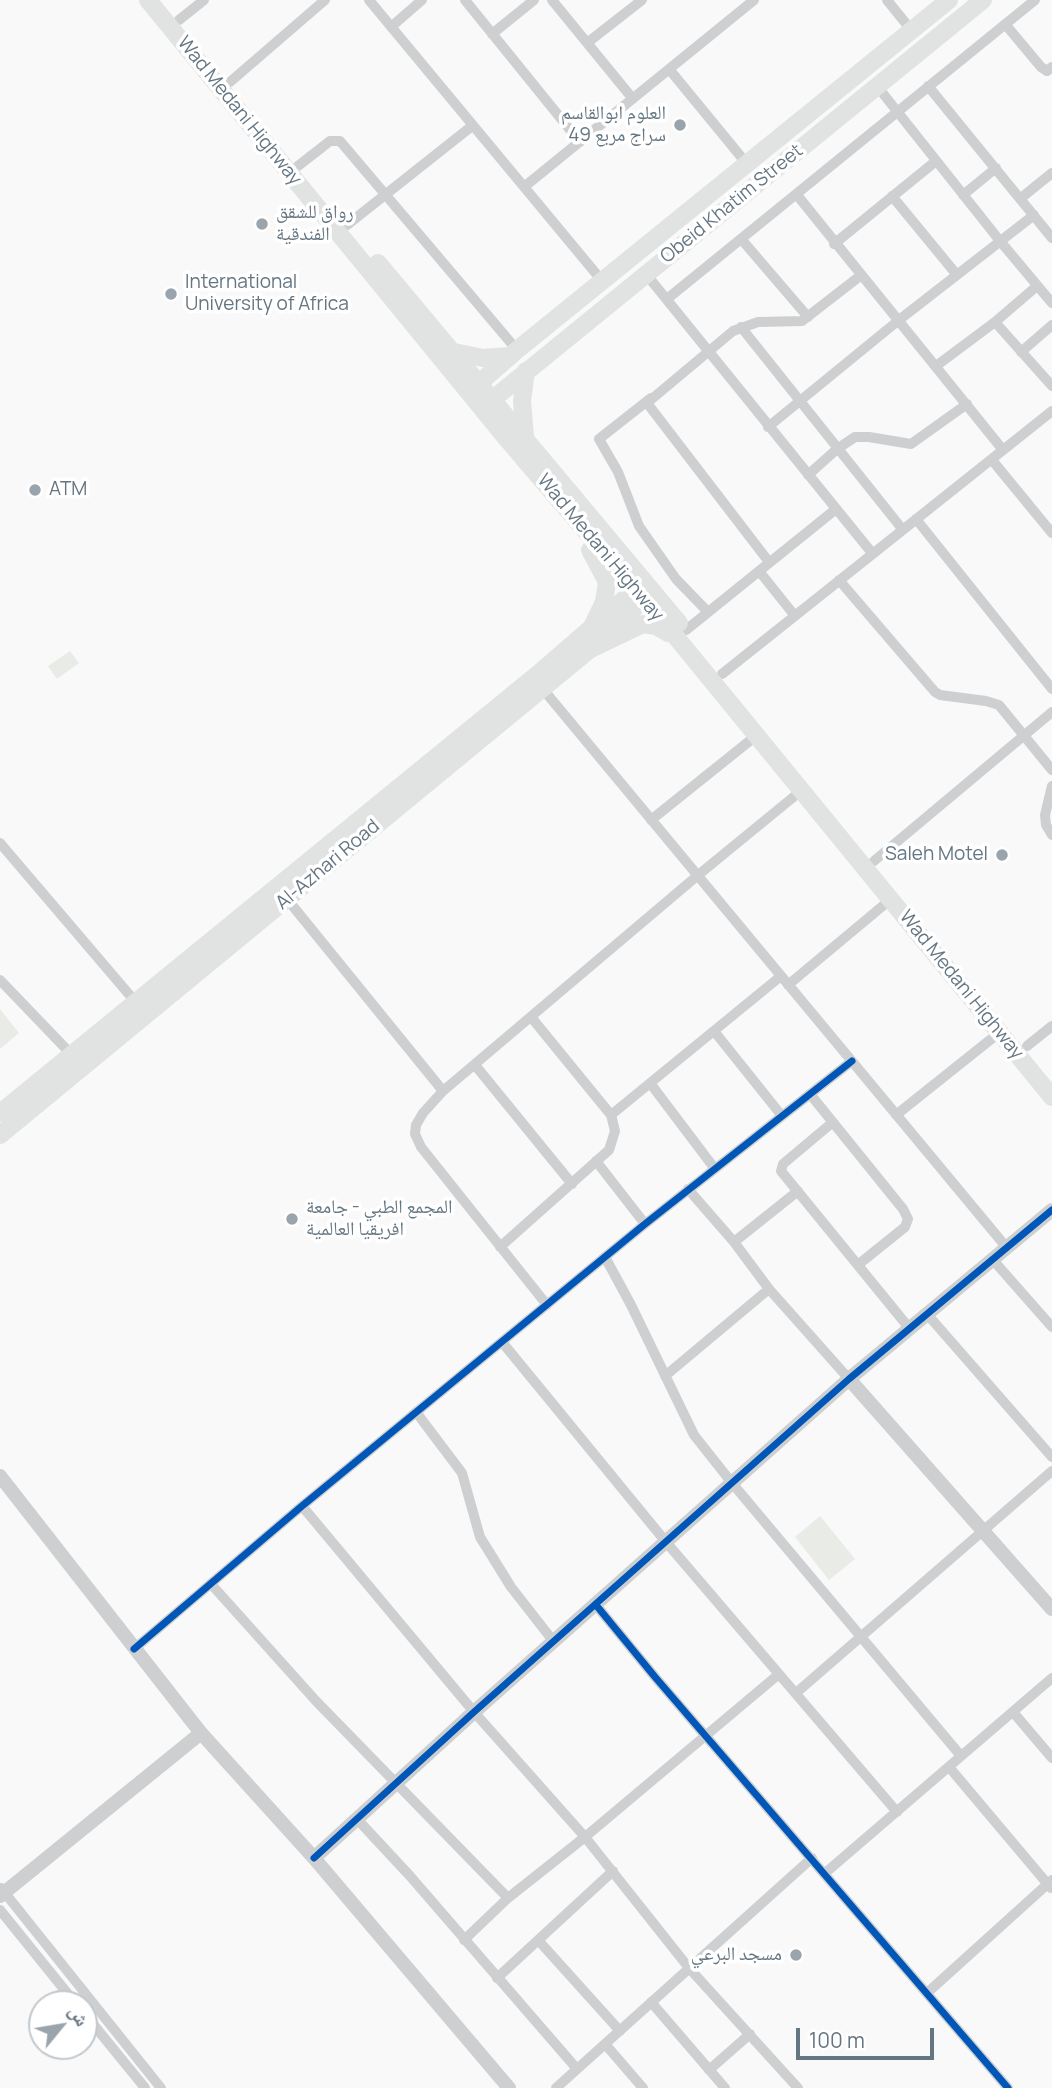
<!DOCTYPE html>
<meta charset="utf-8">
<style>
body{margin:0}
#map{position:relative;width:1052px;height:2088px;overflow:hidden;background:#f9f9f9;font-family:Manrope,"Noto Naskh Arabic",sans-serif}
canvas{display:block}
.north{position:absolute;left:28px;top:1990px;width:70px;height:70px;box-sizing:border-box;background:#fff;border:2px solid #c1c8cd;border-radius:50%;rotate:60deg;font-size:19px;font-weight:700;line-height:28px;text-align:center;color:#657683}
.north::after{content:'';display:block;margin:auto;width:24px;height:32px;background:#99a4ac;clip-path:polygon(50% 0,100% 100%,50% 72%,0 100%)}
.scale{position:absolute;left:796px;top:2028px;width:138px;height:32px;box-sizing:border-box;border:4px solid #657683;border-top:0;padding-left:9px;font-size:21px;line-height:24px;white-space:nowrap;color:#657683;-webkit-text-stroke:5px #fff;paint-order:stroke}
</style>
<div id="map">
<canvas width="1052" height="2088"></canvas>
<div class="north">ش</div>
<div class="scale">100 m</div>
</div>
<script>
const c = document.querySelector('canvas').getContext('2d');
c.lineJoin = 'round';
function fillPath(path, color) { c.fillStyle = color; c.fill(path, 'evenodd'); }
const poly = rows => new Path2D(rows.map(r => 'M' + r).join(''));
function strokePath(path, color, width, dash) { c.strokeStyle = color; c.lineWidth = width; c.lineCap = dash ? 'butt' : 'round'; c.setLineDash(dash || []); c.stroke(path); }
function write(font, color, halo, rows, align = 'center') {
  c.font = font + ' Manrope,"Noto Naskh Arabic",sans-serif'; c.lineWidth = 7; c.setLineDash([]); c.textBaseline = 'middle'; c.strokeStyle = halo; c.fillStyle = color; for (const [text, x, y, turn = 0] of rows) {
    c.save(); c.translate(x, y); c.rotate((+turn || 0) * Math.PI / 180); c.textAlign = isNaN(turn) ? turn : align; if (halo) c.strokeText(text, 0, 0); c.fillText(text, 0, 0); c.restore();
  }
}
fillPath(poly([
 [70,651,79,663,57,679,48,666],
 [0,1009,19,1033,0,1049],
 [820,1516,855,1559,829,1580,795,1537]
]), '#e8ebe6');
strokePath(poly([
 [369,0,603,282],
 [465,0,580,142],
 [552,0,633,99],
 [887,0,912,31],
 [179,20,204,0],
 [1005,24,1041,67,1047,71,1052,67],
 [391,27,422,0],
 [492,34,534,0],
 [587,43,642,0],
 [669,69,747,164],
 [230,82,325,0],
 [877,86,1000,241,1052,303],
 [928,86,1052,238],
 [298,166,330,141,340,141,517,350],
 [524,187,754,0],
 [797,195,1003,450],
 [963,195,996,168],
 [892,196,957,275],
 [1021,198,1052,173],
 [347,225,472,126],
 [742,240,808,317],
 [834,244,936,161],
 [646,274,872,553],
 [667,299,1035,0],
 [995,322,1052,386],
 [741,327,903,530],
 [1021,352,1052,325],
 [936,366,995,322,1037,286],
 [651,398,599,439,618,472,639,526,676,579,708,612],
 [768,427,899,320,1034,215],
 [992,460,1052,533],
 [808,475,837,449,855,437,869,437,911,444,967,404],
 [916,519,1052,689],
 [769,562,647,403,733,331,758,322,802,321,860,276],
 [759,571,795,616],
 [839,580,935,692,940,695,986,701,999,705,1052,770],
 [686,630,836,509],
 [722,674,1052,411],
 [542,688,1007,1248],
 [1052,786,1045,815,1046,825,1052,835],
 [651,820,757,735],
 [0,843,139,1006],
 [874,861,1052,712],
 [287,899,443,1091,423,1113,416,1125,415,1134,421,1147,547,1305],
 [0,980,72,1055],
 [788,985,891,899],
 [714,1031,782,1116],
 [1027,1046,1052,1026],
 [475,1065,572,1184],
 [650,1083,715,1169],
 [443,1091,697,876,802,790],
 [810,1094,903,1209,908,1219,905,1227,859,1264],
 [611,1115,781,976],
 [896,1115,1000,1032],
 [833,1122,783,1164,781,1171,910,1329],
 [596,1161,645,1224],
 [688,1189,734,1242,769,1289,849,1379],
 [734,1242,798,1191],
 [500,1247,609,1150,615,1131,611,1115,531,1017],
 [605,1257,631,1305,694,1435,732,1483,961,1756],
 [993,1260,1052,1327],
 [927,1314,1052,1457],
 [502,1342,666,1542,897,1812],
 [665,1376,769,1289],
 [416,1412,462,1473,480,1537,511,1587,554,1642],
 [302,1506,474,1712,585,1837,689,1968,798,2088],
 [211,1584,316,1701,508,1898],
 [596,1605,655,1677,1008,2088],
 [134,1649,302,1506,645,1224,852,1061],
 [796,1693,1052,1471],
 [1013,1712,1052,1758],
 [949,1767,1051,1888],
 [357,1819,410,1876,577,2069],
 [824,1874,1052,1678],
 [1,1888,161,2088],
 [0,1910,76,2004],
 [464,1940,508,1898,585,1837,779,1674],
 [538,1940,620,2031],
 [497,1978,613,1871],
 [927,1993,1052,1880],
 [651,2002,725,2088],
 [84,2013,145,2088],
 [605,2044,643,2088],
 [709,2070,750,2034],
 [556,2088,812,1858]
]), '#cecfd0', 10);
strokePath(poly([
 [849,1379,1052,1609],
 [0,1476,201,1733,314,1858,509,2088],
 [314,1858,474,1712,849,1379,1052,1210],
 [0,1896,201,1733]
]), '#cecfd0', 14);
strokePath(poly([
 [469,392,517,350,949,0],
 [482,408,983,0],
 [0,1113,538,674,644,582],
 [0,1135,589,650,652,592]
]), '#e1e2e2', 18);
strokePath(poly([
 [148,0,507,439,676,637,1052,1097],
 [378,263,679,623],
 [454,352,483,358,510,356],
 [525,437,522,401,526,371],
 [590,550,607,582,604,602,592,627],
 [589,650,643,624,656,626,668,633]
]), '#e1e2e2', 18);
strokePath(poly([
 [596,1605,655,1677,1008,2088],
 [134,1649,302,1506,645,1224,852,1061],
 [314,1858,474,1712,849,1379,1052,1210]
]), '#0057b8', 7);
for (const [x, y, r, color] of [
 [680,125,7,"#99a4ac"],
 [262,224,7,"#99a4ac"],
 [171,294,7,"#99a4ac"],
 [35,490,7,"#99a4ac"],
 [1002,855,7,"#99a4ac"],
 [292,1219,7,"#99a4ac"],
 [796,1955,7,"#99a4ac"]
]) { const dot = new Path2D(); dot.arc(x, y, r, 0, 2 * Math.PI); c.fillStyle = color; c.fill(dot); strokePath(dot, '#fff', 2.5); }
write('19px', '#657683', '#fff', [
 ["Wad Medani Highway",239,111,51],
 ["Obeid Khatim Street",732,204,-39],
 ["Wad Medani Highway",600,548,50],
 ["Al-Azhari Road",328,865,-40],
 ["Wad Medani Highway",961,985,51]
]);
write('19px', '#657683', '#fff', [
 ["العلوم ابوالقاسم",666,114,"right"],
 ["سراج مربع 49",666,136,"right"],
 ["رواق للشقق",276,213],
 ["الفندقية",276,235],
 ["International",185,283],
 ["University of Africa",185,305],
 ["ATM",49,490],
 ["Saleh Motel",988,855,"right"],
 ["المجمع الطبي - جامعة",306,1208],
 ["افريقيا العالمية",306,1230],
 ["مسجد البرعي",782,1955,"right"]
], 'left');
</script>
